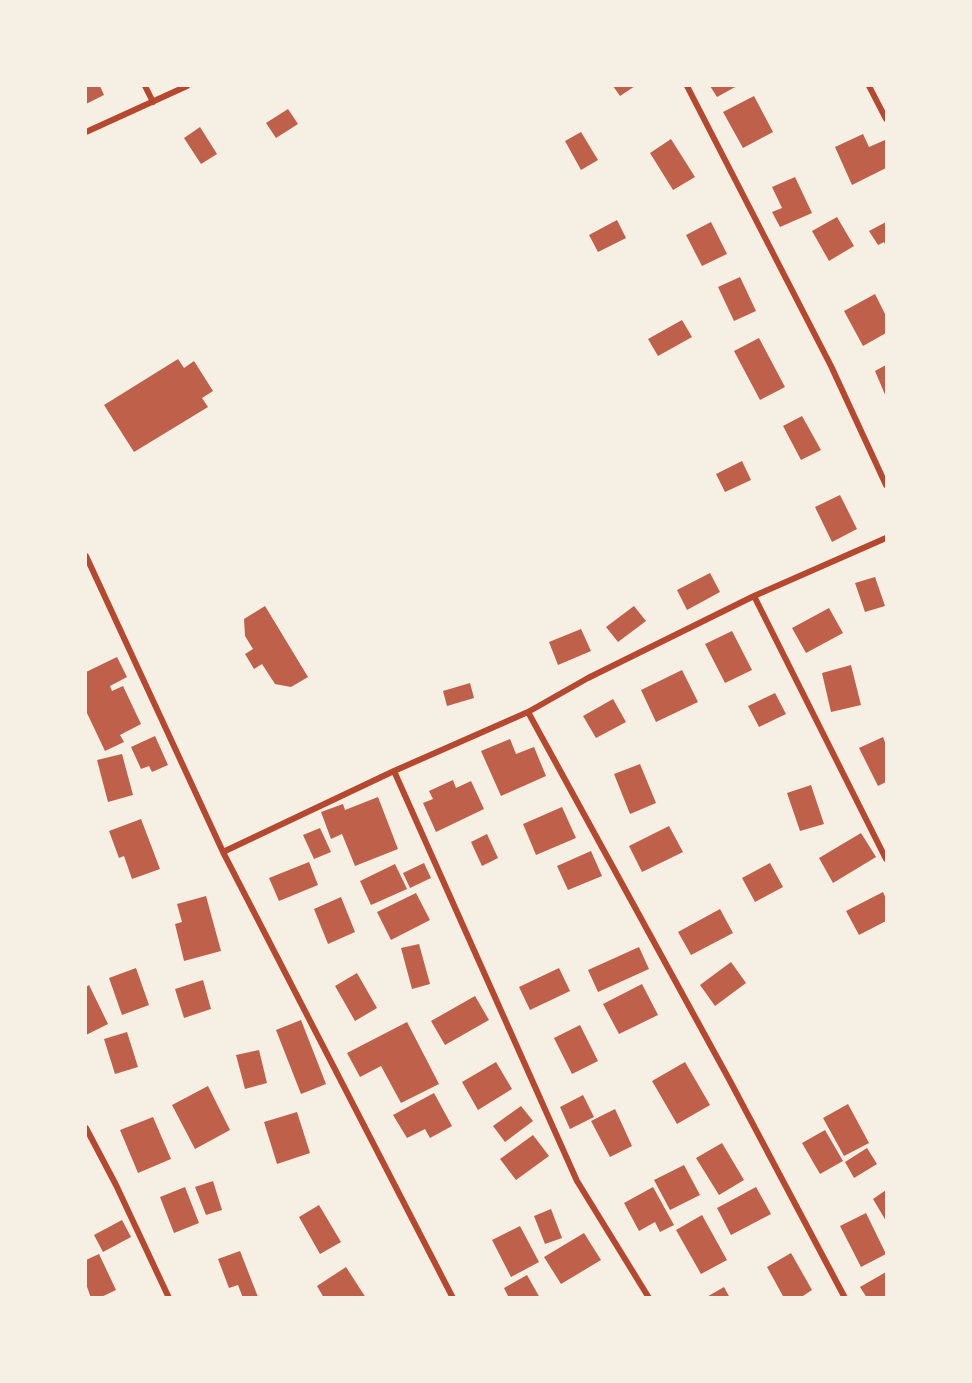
<!DOCTYPE html>
<style>
body{margin:0}
#map{position:relative;width:972px;height:1383px;overflow:hidden;background:#f6efe4;font-family:"DM Sans",sans-serif}
canvas{display:block}
.frame{position:absolute;inset:0;border:87px solid #f6efe4;pointer-events:none}
</style>
<div id="map">
<canvas width="972" height="1383"></canvas>
<div class="frame"></div>
</div>
<script>
const c = document.querySelector('canvas').getContext('2d');
c.lineJoin = 'round';
function fillPath(path, color) { c.fillStyle = color; c.fill(path, 'evenodd'); }
const poly = rows => new Path2D(rows.map(r => 'M' + r).join(''));
function strokePath(path, color, width, dash) { c.strokeStyle = color; c.lineWidth = width; c.lineCap = dash ? 'butt' : 'round'; c.setLineDash(dash || []); c.stroke(path); }
fillPath(poly([
 [86,86,100,86,104,95,86,104],
 [613,86,635,86,620,96],
 [710,86,737,86,717,97],
 [754,96,773,132,743,148,723,112],
 [288,109,298,124,276,138,266,123],
 [200,127,217,154,201,164,184,138],
 [581,132,598,160,581,170,565,141],
 [863,134,869,147,885,140,886,143,886,168,852,185,835,147],
 [671,139,695,177,673,190,650,153],
 [795,177,812,213,780,227,772,212,782,208,772,187],
 [837,217,854,246,829,261,812,231],
 [617,220,626,238,598,252,589,235],
 [711,222,727,254,702,266,686,235],
 [886,222,886,246,884,242,878,245,869,231],
 [740,277,756,311,734,321,718,287],
 [875,294,886,316,886,333,863,346,844,311],
 [682,320,692,337,658,356,648,339],
 [759,338,785,387,760,400,734,351],
 [178,359,184,368,194,361,213,391,202,398,208,407,134,452,104,405],
 [886,365,886,397,875,371],
 [802,416,821,450,801,460,783,426],
 [742,461,751,480,725,492,716,474],
 [840,495,857,529,832,542,815,507],
 [710,573,720,592,687,610,677,590],
 [875,577,885,606,865,612,855,583],
 [265,606,308,677,291,687,275,684,262,664,254,669,245,654,253,649,245,636,244,619],
 [634,606,646,621,618,642,606,627],
 [829,608,843,633,806,653,792,628],
 [581,629,591,651,558,665,549,642],
 [732,631,752,670,725,683,705,644],
 [117,657,127,677,110,686,112,691,123,686,141,724,120,735,124,742,105,751,86,711,86,672],
 [851,665,861,705,831,712,822,673],
 [682,670,698,702,656,722,641,690],
 [470,683,474,698,447,706,443,691],
 [775,693,786,714,759,727,748,706],
 [613,699,626,722,596,738,583,716],
 [155,736,168,765,152,772,149,766,141,769,131,747],
 [883,737,886,745,886,782,878,786,859,748],
 [510,739,516,754,534,747,546,776,501,796,481,751],
 [122,754,133,795,108,802,97,760],
 [640,764,656,803,630,814,614,774],
 [453,780,456,788,471,781,484,809,436,832,423,803,433,799,429,791],
 [811,785,824,824,800,831,787,793],
 [378,797,398,849,355,866,342,834,331,839,321,812,343,804,345,810],
 [562,807,576,838,536,855,523,824],
 [141,819,160,869,132,879,124,856,119,858,109,831],
 [669,826,683,852,642,872,629,846],
 [320,828,331,852,314,859,303,835],
 [861,833,876,857,833,883,819,858],
 [487,834,498,858,482,866,471,842],
 [591,851,602,876,568,890,557,866],
 [309,862,318,885,279,901,269,878],
 [424,863,431,878,410,888,403,873],
 [770,863,783,887,755,902,742,878],
 [395,864,407,889,371,905,360,881],
 [883,892,886,899,886,921,859,935,846,911],
 [416,893,430,920,391,940,377,912],
 [206,896,221,951,184,961,175,924,182,922,177,904],
 [341,897,355,932,328,944,314,909],
 [720,909,733,933,691,955,678,932],
 [419,944,430,984,412,989,401,948],
 [639,947,649,969,598,992,588,970],
 [731,962,746,983,715,1006,700,985],
 [136,968,149,1005,122,1015,109,978],
 [559,968,570,991,530,1010,519,987],
 [357,973,377,1008,355,1021,335,986],
 [203,980,211,1009,184,1018,175,989],
 [642,984,658,1015,619,1034,603,1004],
 [89,985,108,1024,86,1035,86,987],
 [475,996,489,1020,445,1045,431,1021],
 [301,1020,326,1084,301,1094,276,1030],
 [407,1022,439,1084,401,1103,381,1066,360,1077,347,1053],
 [580,1025,598,1061,572,1074,554,1038],
 [127,1032,138,1067,115,1074,104,1039],
 [259,1050,267,1083,245,1089,236,1055],
 [496,1062,512,1089,478,1110,462,1082],
 [685,1062,710,1105,677,1124,652,1081],
 [208,1086,230,1130,195,1149,172,1105],
 [434,1093,452,1126,430,1138,425,1129,407,1138,393,1115],
 [583,1095,594,1117,570,1129,560,1107],
 [848,1104,869,1143,844,1156,823,1118],
 [521,1106,533,1121,505,1142,493,1126],
 [615,1109,632,1146,610,1157,591,1121],
 [297,1112,310,1153,277,1164,264,1122],
 [153,1117,171,1159,138,1173,120,1130],
 [825,1130,843,1161,820,1174,802,1143],
 [533,1135,549,1156,516,1180,500,1159],
 [722,1143,744,1180,719,1195,696,1158],
 [867,1148,877,1164,854,1178,845,1162],
 [684,1165,700,1195,670,1210,654,1180],
 [213,1181,222,1210,206,1215,195,1187],
 [185,1187,199,1223,174,1233,160,1197],
 [653,1187,674,1225,660,1232,655,1222,639,1231,624,1203],
 [756,1187,771,1214,731,1235,717,1208],
 [886,1190,886,1221,873,1199],
 [319,1205,341,1242,320,1254,299,1217],
 [551,1209,562,1238,545,1244,534,1216],
 [866,1213,886,1254,861,1267,840,1226],
 [702,1215,727,1260,701,1274,676,1230],
 [122,1220,131,1237,103,1252,94,1235],
 [520,1226,539,1262,511,1277,492,1240],
 [584,1233,601,1260,561,1284,544,1257],
 [240,1251,258,1297,243,1298,238,1285,229,1288,218,1259],
 [791,1253,812,1290,800,1298,784,1298,767,1267],
 [99,1254,116,1290,99,1298,91,1298,86,1284,86,1260],
 [346,1267,366,1298,324,1298,317,1286],
 [886,1272,886,1298,867,1298,860,1287],
 [527,1275,540,1298,509,1298,504,1288],
 [724,1287,730,1298,705,1298]
]), '#bf614a');
strokePath(poly([
 [145,86,153,102],
 [687,86,831,366,886,485],
 [869,86,886,119],
 [86,132,187,86],
 [86,556,223,852,453,1298],
 [754,596,886,859],
 [528,712,730,1081,845,1298],
 [394,771,577,1181,649,1298],
 [223,852,394,771,528,712,588,678,754,596,886,538],
 [86,1128,116,1185,169,1298]
]), '#b5482f', 6);
</script>
